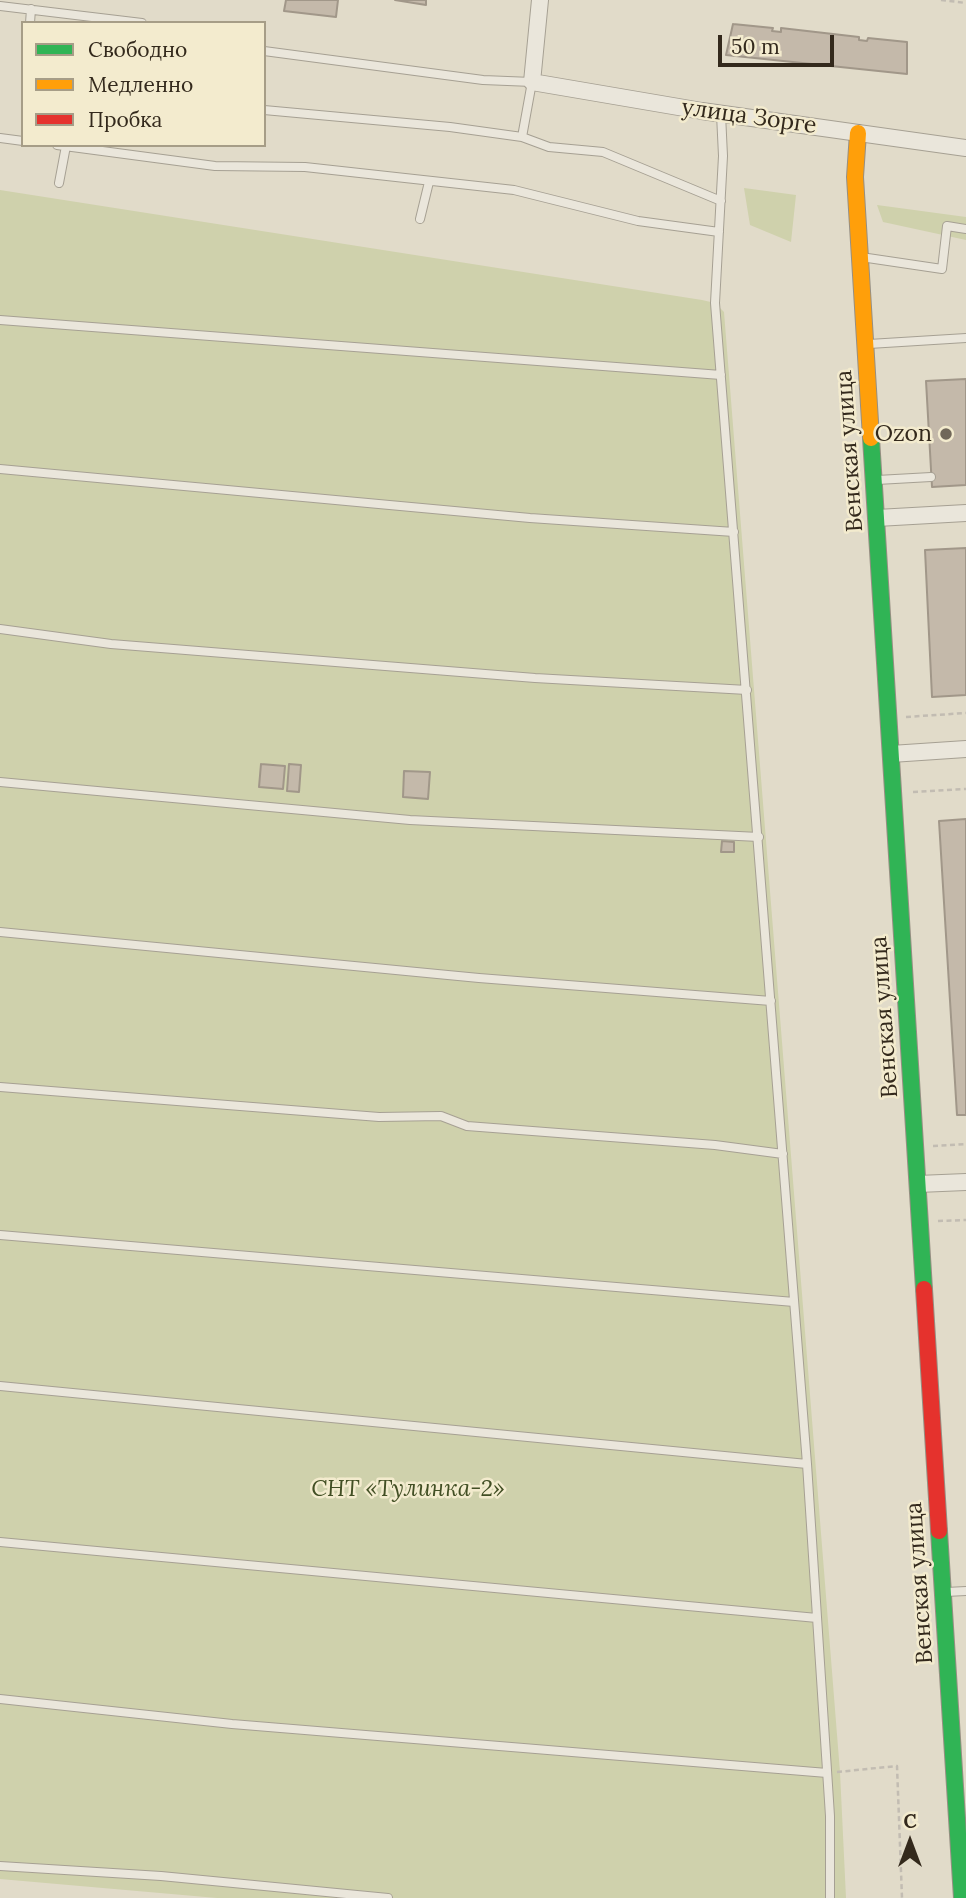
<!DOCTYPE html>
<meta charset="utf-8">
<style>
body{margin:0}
#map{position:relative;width:966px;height:1898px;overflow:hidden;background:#e1dbc9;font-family:Lora,serif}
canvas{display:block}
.legend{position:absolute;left:21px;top:21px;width:245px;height:126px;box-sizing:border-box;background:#f3ebce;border:2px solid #a69d87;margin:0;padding:9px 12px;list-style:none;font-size:21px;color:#33291c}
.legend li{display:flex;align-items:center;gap:14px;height:35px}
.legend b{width:35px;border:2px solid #a69d87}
.north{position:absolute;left:875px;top:1807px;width:70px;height:70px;-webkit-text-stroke:5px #f3ebce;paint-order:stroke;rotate:0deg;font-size:19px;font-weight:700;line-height:28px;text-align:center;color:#33291c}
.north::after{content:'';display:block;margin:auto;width:24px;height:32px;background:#33291c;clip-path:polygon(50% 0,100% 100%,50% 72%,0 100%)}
.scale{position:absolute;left:718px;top:35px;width:116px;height:32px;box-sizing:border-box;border:4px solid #33291c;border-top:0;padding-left:9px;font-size:21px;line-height:24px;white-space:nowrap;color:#33291c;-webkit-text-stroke:5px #f3ebce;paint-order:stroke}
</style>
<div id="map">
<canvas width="966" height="1898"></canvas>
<ul class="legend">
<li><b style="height:9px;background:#30b455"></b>Свободно</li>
<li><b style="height:9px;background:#ff9f0a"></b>Медленно</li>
<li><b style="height:9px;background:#e5322d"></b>Пробка</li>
</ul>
<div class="north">С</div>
<div class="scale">50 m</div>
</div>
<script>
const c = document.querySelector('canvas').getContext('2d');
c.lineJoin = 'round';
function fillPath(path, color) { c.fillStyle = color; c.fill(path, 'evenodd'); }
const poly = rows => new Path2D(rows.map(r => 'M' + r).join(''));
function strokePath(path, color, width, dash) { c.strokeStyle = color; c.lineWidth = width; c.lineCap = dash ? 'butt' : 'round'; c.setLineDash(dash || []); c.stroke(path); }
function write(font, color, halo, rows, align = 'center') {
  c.font = font + ' Lora,serif'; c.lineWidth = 5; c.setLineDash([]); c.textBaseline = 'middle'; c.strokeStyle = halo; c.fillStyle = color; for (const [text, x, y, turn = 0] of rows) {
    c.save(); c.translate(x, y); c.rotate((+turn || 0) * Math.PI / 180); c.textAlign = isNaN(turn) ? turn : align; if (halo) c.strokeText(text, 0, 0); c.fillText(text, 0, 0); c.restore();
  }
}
fillPath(poly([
 [744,188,796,195,791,242,750,225],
 [0,190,702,300,715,303,724,312,840,1772,846,1898,217,1898,0,1879],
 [877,205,966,217,966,240,883,222]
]), '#cfd1ac');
const building = poly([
 [286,0,338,0,336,17,284,11,286,0],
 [395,0,426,0,426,5,395,0],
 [733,24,773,28,772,31,781,32,781,28,859,37,859,40,867,41,868,38,907,42,907,74,726,55,733,24],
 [966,379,966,485,932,487,926,381,966,379],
 [966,548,966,695,932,697,925,550,966,548],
 [261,764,285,766,283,789,259,787,261,764],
 [289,764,301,765,299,792,287,791,289,764],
 [404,771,430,772,428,799,403,797,404,771],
 [966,819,966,1115,957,1115,939,821,966,819],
 [722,841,734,842,734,852,721,852,722,841]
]);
fillPath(building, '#c4b9aa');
strokePath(building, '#a19789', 2);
const lane = poly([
 [0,6,142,23],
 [30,23,31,9],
 [264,51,483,80,532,82,522,137,549,147,603,152,721,201],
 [264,110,450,127,522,137],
 [721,114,723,156,715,303,807,1464,830,1816,830,1898],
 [0,138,23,141],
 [57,145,215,166,305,167,514,190,638,221,719,232],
 [59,183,66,146],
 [420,219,429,182],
 [861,257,942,269,947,226,966,229],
 [0,320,721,375],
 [869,344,966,338],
 [0,469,530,518,734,532],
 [877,480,931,477],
 [0,629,111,644,535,678,747,690],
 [0,782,410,820,759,837],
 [0,932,479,978,771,1001],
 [0,1087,379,1117,441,1116,467,1126,715,1145,783,1154],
 [0,1235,794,1302],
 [0,1386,807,1464],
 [0,1542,817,1618],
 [946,1592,966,1591],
 [0,1699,232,1724,827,1773],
 [0,1866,161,1876,388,1898]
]);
const street = poly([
 [540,0,532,82,702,111,966,148],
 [877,518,966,513],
 [891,754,966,749],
 [918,1184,966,1182]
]);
const fast = poly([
 [871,438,924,1289],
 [939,1531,962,1898]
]);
const slow = poly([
 [858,133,855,177,871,438]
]);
const jam = poly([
 [924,1289,939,1531]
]);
strokePath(lane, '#a6a093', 10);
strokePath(street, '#a6a093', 18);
strokePath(fast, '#968f83', 18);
strokePath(slow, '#968f83', 18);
strokePath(jam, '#968f83', 18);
strokePath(poly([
 [941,0,966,3],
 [906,717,966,713],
 [913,792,966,789],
 [933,1146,966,1144],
 [938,1221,966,1220],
 [837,1772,897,1766,902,1898]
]), '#c2bcb2', 2.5, [5, 3.5]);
strokePath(lane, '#eae6db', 8);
strokePath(street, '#eae6db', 16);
strokePath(fast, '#30b455', 16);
strokePath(slow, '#ff9f0a', 16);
strokePath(jam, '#e5322d', 16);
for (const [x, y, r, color] of [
 [946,434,7,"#706759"]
]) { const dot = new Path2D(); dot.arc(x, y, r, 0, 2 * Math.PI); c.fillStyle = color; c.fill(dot); strokePath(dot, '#f3ebce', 2.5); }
write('23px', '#33291c', '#f3ebce', [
 ["улица Зорге",749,117,8],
 ["Венская улица",850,451,-94],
 ["Венская улица",885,1017,-94],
 ["Венская улица",920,1583,-94]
]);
write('23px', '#33291c', '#f3ebce', [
 ["Ozon",932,434]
], 'right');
write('italic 23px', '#424f24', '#f3ebce', [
 ["СНТ «Тулинка-2»",408,1489]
]);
</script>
